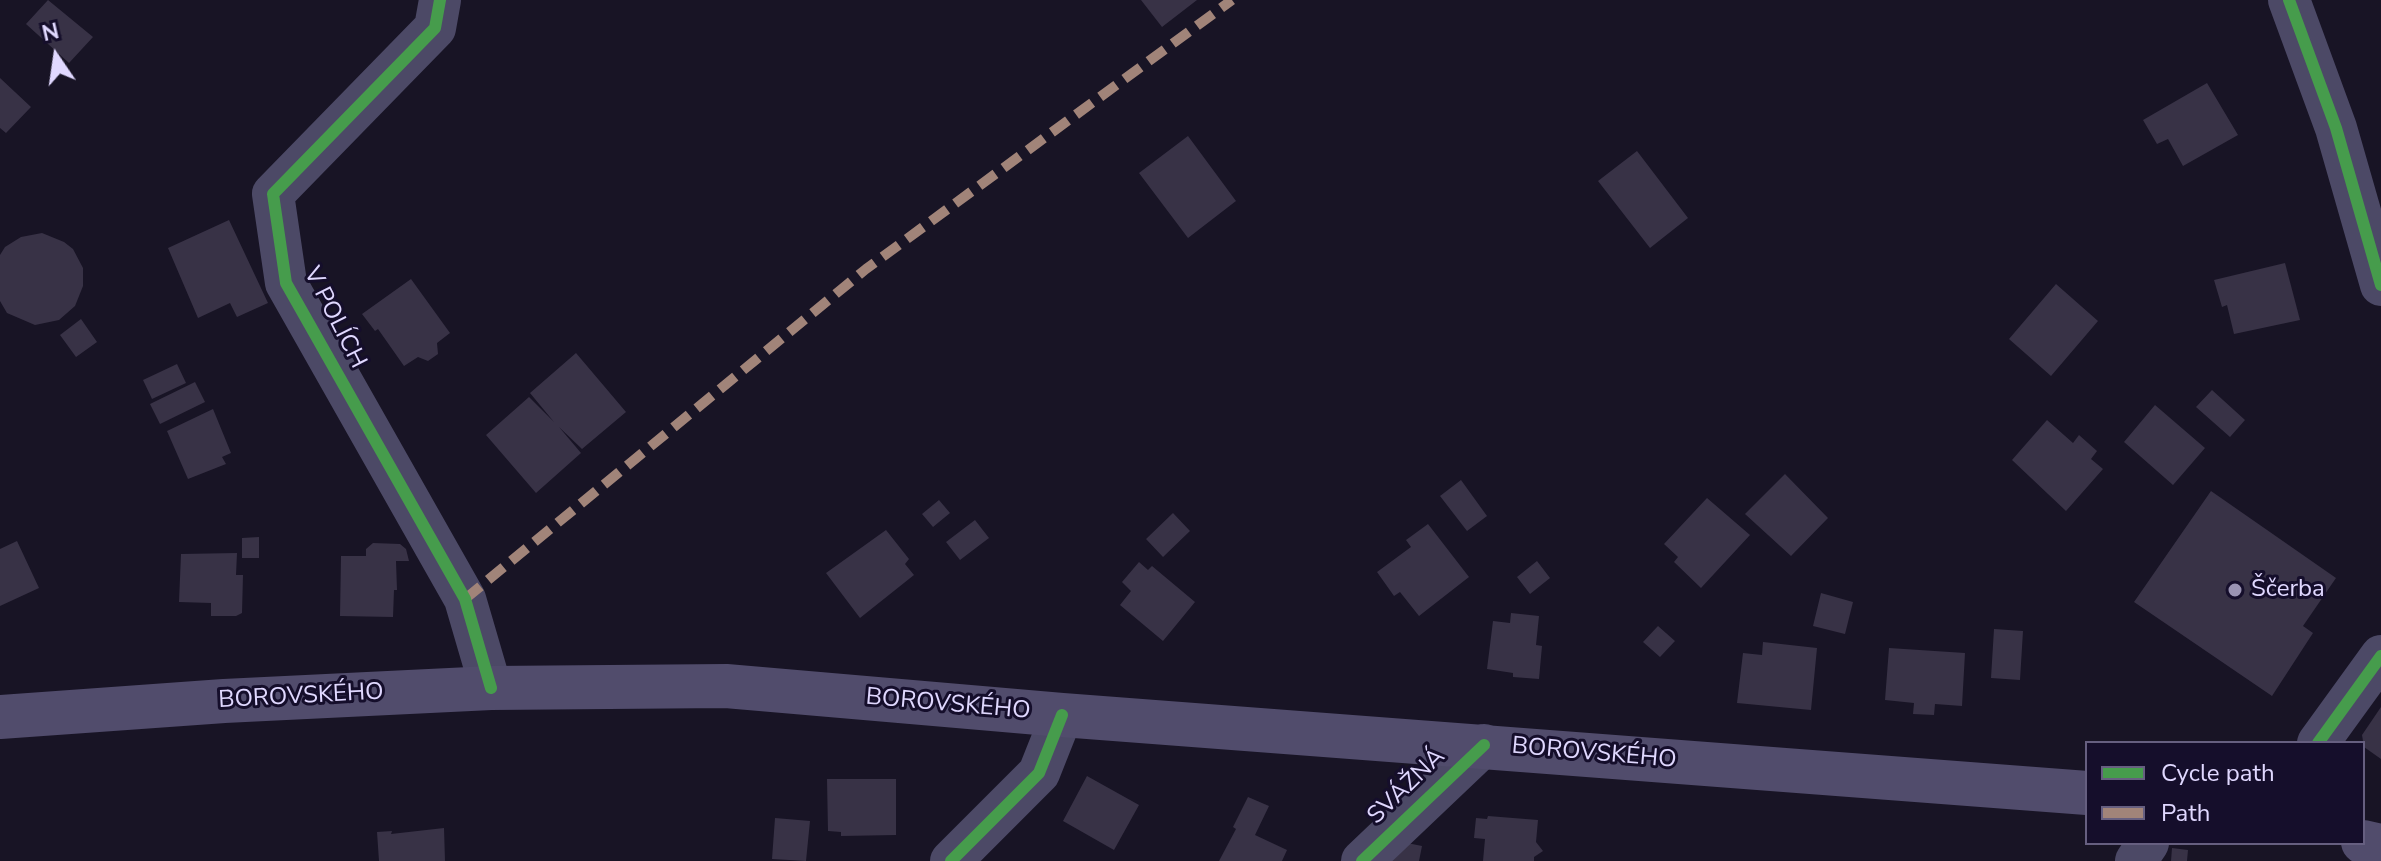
<!DOCTYPE html>
<meta charset="utf-8">
<style>
body{margin:0}
#map{position:relative;width:2381px;height:861px;overflow:hidden;background:#181425;font-family:"Nunito Sans",sans-serif}
canvas{display:block}
.legend{position:absolute;left:2085px;top:741px;width:280px;height:104px;box-sizing:border-box;background:#150e2b;border:2px solid #665f80;margin:0;padding:10px 14px;list-style:none;font-size:24px;color:#e0d8ff}
.legend li{display:flex;align-items:center;gap:16px;height:40px}
.legend b{width:40px;border:2px solid #665f80}
.north{position:absolute;left:16px;top:16px;width:80px;height:80px;-webkit-text-stroke:6px #150e2b;paint-order:stroke;rotate:347deg;font-size:22px;font-weight:700;line-height:32px;text-align:center;color:#e0d8ff}
.north::after{content:'';display:block;margin:auto;width:28px;height:36px;background:#e0d8ff;clip-path:polygon(50% 0,100% 100%,50% 72%,0 100%)}
</style>
<div id="map">
<canvas width="2381" height="861"></canvas>
<ul class="legend">
<li><b style="height:10px;background:#469c4c"></b>Cycle path</li>
<li><b style="height:10px;background:#a18479"></b>Path</li>
</ul>
<div class="north">N</div>
</div>
<script>
const c = document.querySelector('canvas').getContext('2d');
c.lineJoin = 'round';
function fillPath(path, color) { c.fillStyle = color; c.fill(path, 'evenodd'); }
const poly = rows => new Path2D(rows.map(r => 'M' + r).join(''));
function strokePath(path, color, width, dash) { c.strokeStyle = color; c.lineWidth = width; c.lineCap = dash ? 'butt' : 'round'; c.setLineDash(dash || []); c.stroke(path); }
function write(font, color, halo, rows, align = 'center') {
  c.font = font + ' "Nunito Sans",sans-serif'; c.lineWidth = 6; c.setLineDash([]); c.textBaseline = 'middle'; c.strokeStyle = halo; c.fillStyle = color; for (const [text, x, y, turn = 0] of rows) {
    c.save(); c.translate(x, y); c.rotate((+turn || 0) * Math.PI / 180); c.textAlign = isNaN(turn) ? turn : align; if (halo) c.strokeText(text, 0, 0); c.fillText(text, 0, 0); c.restore();
  }
}
fillPath(poly([
 [48,0,93,37,69,63,26,24],
 [1141,0,1197,0,1162,27],
 [0,78,31,107,6,133,0,128],
 [2207,83,2238,135,2183,166,2168,139,2157,144,2143,120],
 [1188,136,1236,201,1188,238,1139,173],
 [1637,151,1688,218,1650,248,1598,181],
 [229,220,268,303,237,317,230,303,198,318,168,248],
 [42,233,64,242,73,249,83,268,83,286,75,306,59,320,35,325,7,313,0,301,0,255,5,247,21,237],
 [2285,263,2300,320,2234,334,2227,305,2222,307,2214,280],
 [411,279,450,333,437,343,438,354,428,361,418,357,404,366,378,329,375,331,362,314],
 [2056,284,2098,321,2051,376,2009,339],
 [81,319,97,342,76,357,60,335],
 [576,353,626,412,582,449,559,427,581,453,536,493,486,435,529,397,554,422,530,393],
 [177,364,186,383,152,399,143,380],
 [195,382,205,402,160,424,150,404],
 [2212,390,2245,420,2230,437,2196,407],
 [2155,405,2205,448,2173,485,2124,442],
 [213,409,231,453,222,457,226,464,188,479,167,431],
 [2047,420,2073,443,2079,435,2097,451,2091,459,2103,469,2066,511,2012,460],
 [1785,474,1828,518,1791,556,1745,514],
 [1461,480,1487,516,1467,531,1440,496],
 [2211,491,2336,578,2303,626,2313,633,2272,696,2134,602],
 [1707,498,1750,535,1701,588,1674,562,1678,557,1664,544],
 [939,500,950,513,933,527,922,514],
 [1173,513,1190,531,1163,557,1146,539],
 [975,520,989,538,960,560,946,542],
 [1428,524,1469,577,1419,616,1400,592,1394,596,1377,572,1411,547,1406,540],
 [886,530,909,559,905,564,914,575,860,618,826,573],
 [259,537,259,558,242,558,242,538],
 [17,541,39,588,0,606,0,549],
 [373,543,400,544,406,549,409,561,396,561,397,590,394,590,393,617,340,616,341,556,366,556,366,549],
 [237,553,236,575,243,575,242,613,236,616,211,616,211,603,179,602,181,554],
 [1537,561,1550,578,1530,594,1517,577],
 [1139,562,1148,570,1152,566,1195,602,1163,641,1120,605,1131,591,1122,582],
 [1821,593,1853,602,1845,634,1813,626],
 [1511,613,1539,616,1536,645,1542,646,1539,679,1513,677,1513,673,1487,669,1493,621,1510,623],
 [1658,626,1675,641,1660,657,1643,642],
 [1994,629,2023,631,2020,680,1991,678],
 [1763,642,1817,648,1811,710,1737,703,1743,653,1762,655],
 [1889,648,1965,653,1962,706,1935,704,1934,715,1913,714,1914,703,1885,700],
 [2381,707,2381,759,2364,747,2362,735],
 [1087,776,1139,805,1114,850,1063,821],
 [827,779,896,779,896,835,841,836,841,832,828,831],
 [1248,797,1269,806,1255,835,1287,850,1282,861,1219,861,1236,829,1233,827],
 [1488,816,1538,820,1536,842,1543,851,1534,857,1534,861,1483,861,1485,839,1474,838,1476,818,1487,819],
 [775,818,810,821,806,861,772,859],
 [444,828,445,861,379,861,377,832,392,831,391,834],
 [1407,843,1422,846,1419,861,1390,861],
 [2172,848,2188,850,2187,861,2171,861]
]), '#383246');
strokePath(poly([
 [440,0,435,28,273,194,286,283,465,599,491,688],
 [2289,0,2336,128,2381,285],
 [2318,743,2381,656],
 [951,861,1039,773,1062,715],
 [1362,861,1484,745],
 [2136,861,2148,843]
]), '#4c4966', 42);
strokePath(poly([
 [0,717,224,701,491,688,726,686,1062,715,2087,793],
 [2363,842,2381,846]
]), '#514c6c', 44);
strokePath(poly([
 [465,599,866,269,1232,0]
]), '#a18479', 10, [20, 10]);
strokePath(poly([
 [440,0,435,28,273,194,286,283,465,599,491,688],
 [2289,0,2336,128,2381,285],
 [2318,743,2381,656],
 [951,861,1039,773,1062,715],
 [1362,861,1484,745]
]), '#469c4c', 12);
for (const [x, y, r, color] of [
 [2235,590,8,"#9a93b3"]
]) { const dot = new Path2D(); dot.arc(x, y, r, 0, 2 * Math.PI); c.fillStyle = color; c.fill(dot); strokePath(dot, '#150e2b', 3); }
write('24px', '#e0d8ff', '#150e2b', [
 ["V POLÍCH",334,318,63],
 ["BOROVSKÉHO",301,697,-3],
 ["BOROVSKÉHO",948,705,5],
 ["BOROVSKÉHO",1594,754,5],
 ["SVÁŽNÁ",1407,787,-44]
]);
write('24px', '#e0d8ff', '#150e2b', [
 ["Ščerba",2251,590]
], 'left');
</script>
